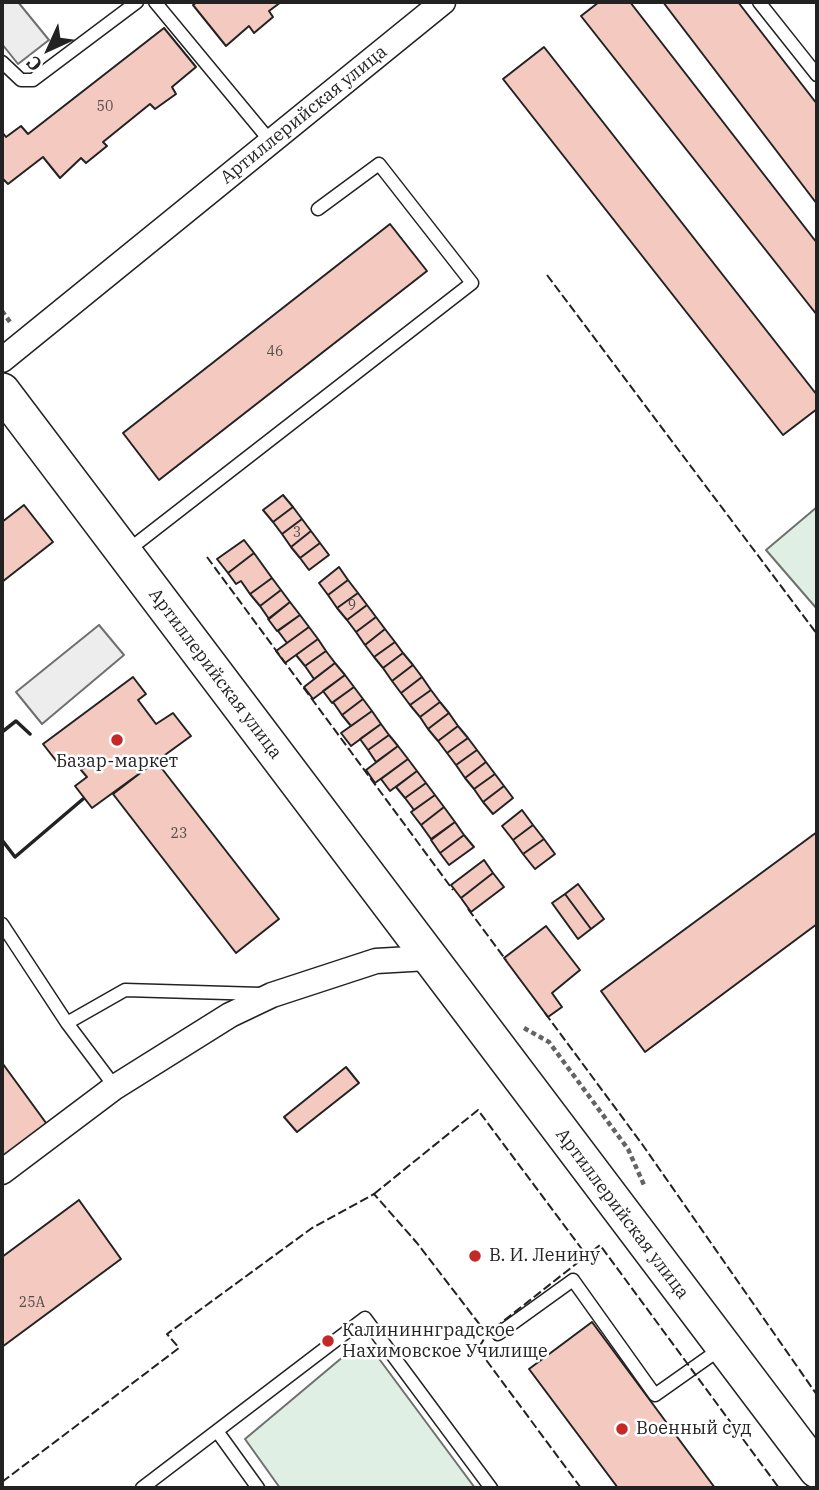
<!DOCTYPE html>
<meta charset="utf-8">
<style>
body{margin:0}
#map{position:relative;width:819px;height:1490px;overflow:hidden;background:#fff;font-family:"IBM Plex Serif",serif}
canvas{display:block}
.frame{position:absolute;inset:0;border:4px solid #222;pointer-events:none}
.north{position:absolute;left:14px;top:14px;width:70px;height:70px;-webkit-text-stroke:5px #fff;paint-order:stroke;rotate:225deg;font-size:19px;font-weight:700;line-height:28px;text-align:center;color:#222}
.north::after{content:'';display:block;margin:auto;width:24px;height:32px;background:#222;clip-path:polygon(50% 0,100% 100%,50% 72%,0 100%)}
</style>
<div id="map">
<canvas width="819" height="1490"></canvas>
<div class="frame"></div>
<div class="north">С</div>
</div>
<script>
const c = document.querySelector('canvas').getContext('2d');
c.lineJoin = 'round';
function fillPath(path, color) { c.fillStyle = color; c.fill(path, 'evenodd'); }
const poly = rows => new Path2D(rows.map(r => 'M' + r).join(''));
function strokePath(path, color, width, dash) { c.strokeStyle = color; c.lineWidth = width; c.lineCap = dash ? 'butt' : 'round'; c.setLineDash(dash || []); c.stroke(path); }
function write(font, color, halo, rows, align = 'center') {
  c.font = font + ' "IBM Plex Serif",serif'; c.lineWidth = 5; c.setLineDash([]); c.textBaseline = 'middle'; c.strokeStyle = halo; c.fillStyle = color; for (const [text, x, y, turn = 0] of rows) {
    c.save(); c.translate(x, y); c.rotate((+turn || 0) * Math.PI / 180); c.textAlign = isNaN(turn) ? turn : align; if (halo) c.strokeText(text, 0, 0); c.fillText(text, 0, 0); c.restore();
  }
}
const green = poly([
 [817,507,817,609,766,550,817,507],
 [374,1352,475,1488,280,1488,245,1439,344,1356,374,1352]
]);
fillPath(green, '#e0efe3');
strokePath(green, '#6f6f6f', 2);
const parking = poly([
 [2,2,18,2,49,40,18,64,2,44,2,2],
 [99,625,124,655,42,724,16,692,99,625]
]);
fillPath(parking, '#ededed');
strokePath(parking, '#6f6f6f', 2);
const building = poly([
 [197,2,281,2,269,11,273,17,254,33,249,26,226,46,193,5,197,2],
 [599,2,630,2,817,243,817,315,581,16,599,2],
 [663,2,738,2,817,104,817,204,663,2],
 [164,28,196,67,172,87,176,94,155,109,150,104,103,142,107,146,86,163,81,158,60,178,43,157,8,184,2,178,2,132,6,137,21,126,28,134,164,28],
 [544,47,817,395,817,409,783,435,503,79,544,47],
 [390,224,427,271,159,480,123,433,390,224],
 [283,495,293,507,273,522,263,510,283,495],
 [24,505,53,542,2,582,2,522,24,505],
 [293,507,302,519,282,534,273,522,293,507],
 [302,519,311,531,291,547,282,534,302,519],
 [311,531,320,543,300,558,291,547,311,531],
 [244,540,254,553,228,573,217,559,244,540],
 [320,543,329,555,309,570,300,558,320,543],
 [254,553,272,578,250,594,241,581,236,584,228,573,254,553],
 [339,567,348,580,328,595,319,583,339,567],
 [272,578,281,590,260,606,250,594,272,578],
 [348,580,358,593,337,608,328,595,348,580],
 [281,590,290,602,269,619,260,606,281,590],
 [358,593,367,605,347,620,337,608,358,593],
 [290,602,300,615,277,631,268,619,290,602],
 [367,605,376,617,356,632,347,620,367,605],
 [300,615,309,627,287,643,278,631,300,615],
 [376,617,385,629,365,645,356,632,376,617],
 [309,627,318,639,285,663,276,651,309,627],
 [385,629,395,642,374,657,365,645,385,629],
 [318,639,326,651,305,666,296,655,318,639],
 [395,642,403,653,383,668,374,657,395,642],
 [326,651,335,663,314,679,305,666,326,651],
 [403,653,413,665,392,681,383,668,403,653],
 [335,663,345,675,313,699,304,687,335,663],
 [413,665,422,677,401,693,392,681,413,665],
 [345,675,354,687,332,703,323,691,345,675],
 [133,677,146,694,138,700,156,724,173,713,191,736,92,808,75,786,87,777,81,770,85,767,77,756,61,767,43,744,133,677],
 [422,677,431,690,410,705,401,693,422,677],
 [354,687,363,699,342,715,333,702,354,687],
 [431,690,440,702,420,717,410,705,431,690],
 [363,699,372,711,351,726,342,715,363,699],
 [440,702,449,713,428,729,420,717,440,702],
 [372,711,381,724,351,746,341,733,372,711],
 [449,713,458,726,438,741,428,729,449,713],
 [381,724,389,735,368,750,360,739,381,724],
 [458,726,468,738,447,753,438,741,458,726],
 [389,735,398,746,376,762,368,750,389,735],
 [468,738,477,750,456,765,447,753,468,738],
 [398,746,408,759,375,783,366,770,398,746],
 [477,750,486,762,465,778,456,765,477,750],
 [408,759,417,771,390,791,381,779,408,759],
 [156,761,279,919,236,953,113,794,156,761],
 [486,762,495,774,474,789,465,778,486,762],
 [417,771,426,783,405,798,396,787,417,771],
 [495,774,504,786,483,802,474,789,495,774],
 [426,783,435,795,414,810,405,798,426,783],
 [504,786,513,798,493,814,483,802,504,786],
 [435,795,444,807,421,825,411,812,435,795],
 [444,807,455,822,431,839,421,825,444,807],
 [522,810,533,825,513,840,502,826,522,810],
 [455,822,464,835,440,853,431,840,455,822],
 [533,825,544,839,523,854,513,840,533,825],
 [817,832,817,924,645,1052,601,991,817,832],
 [464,835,474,847,449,865,440,853,464,835],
 [544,839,555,854,535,869,523,854,544,839],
 [484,860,493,873,461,898,451,885,484,860],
 [493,873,504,887,471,912,461,898,493,873],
 [578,884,604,919,591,929,565,894,578,884],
 [565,894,591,929,578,939,552,903,565,894],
 [546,926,580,970,552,993,562,1007,548,1017,504,958,546,926],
 [3,1064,49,1127,2,1161,2,1065,3,1064],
 [346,1067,359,1083,297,1132,284,1117,346,1067],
 [79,1200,121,1259,2,1347,2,1257,79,1200],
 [592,1322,715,1488,618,1488,529,1369,592,1322]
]);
fillPath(building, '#f3c9c0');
strokePath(building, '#222', 2);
const lane = poly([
 [155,2,271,142],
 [759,2,817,75],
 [2,62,21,80,33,80,137,2],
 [127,551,472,283,379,164,318,209],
 [2,924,67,1023],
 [115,1087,67,1023,125,990,261,994],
 [498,1334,573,1280,655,1395,723,1347],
 [217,1431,258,1488],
 [142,1488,365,1318,491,1488]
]);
const street = poly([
 [2,360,443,2],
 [2,1172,115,1087,230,1015,272,995,376,961,428,958]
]);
const secondary = poly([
 [2,391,817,1470]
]);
strokePath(lane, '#222', 15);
strokePath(street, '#222', 27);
strokePath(secondary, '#222', 38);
strokePath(poly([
 [2,311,10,322],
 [524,1028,549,1042,628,1149,644,1185]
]), '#646464', 4.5, [5, 3.5]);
strokePath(lane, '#fff', 12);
strokePath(street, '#fff', 24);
strokePath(secondary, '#fff', 35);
strokePath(poly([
 [547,275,817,634],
 [207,557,453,890],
 [468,909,506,960],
 [545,1013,642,1144,817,1395],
 [374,1194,478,1110,587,1256],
 [2,1482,179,1348,167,1334,312,1228,374,1194,417,1243,487,1334],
 [581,1488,478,1349,487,1334,600,1245,779,1488]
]), '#222', 2, [9, 3.5]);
strokePath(poly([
 [2,732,16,721,30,734],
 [2,840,15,857,83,799]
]), '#222', 3.5);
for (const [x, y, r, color] of [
 [117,740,7,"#c62828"],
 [475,1256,7,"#c62828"],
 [328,1341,7,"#c62828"],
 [622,1429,7,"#c62828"]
]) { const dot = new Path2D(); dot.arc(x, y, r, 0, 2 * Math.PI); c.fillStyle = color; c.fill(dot); strokePath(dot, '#fff', 2.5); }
write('14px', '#564c4a', null, [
 ["50",105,107],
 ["46",275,352],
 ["3",297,533],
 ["9",352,606],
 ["23",179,834],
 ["25А",32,1303]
]);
write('18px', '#222', '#fff', [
 ["Артиллерийская улица",304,115,-39],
 ["Артиллерийская улица",215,674,53],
 ["Артиллерийская улица",622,1214,53]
]);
write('18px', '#222', '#fff', [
 ["Базар-маркет",117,762,"center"],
 ["В. И. Ленину",489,1256],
 ["Калининнградское",342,1331],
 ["Нахимовское Училище",342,1352],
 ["Военный суд",636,1429]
], 'left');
</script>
